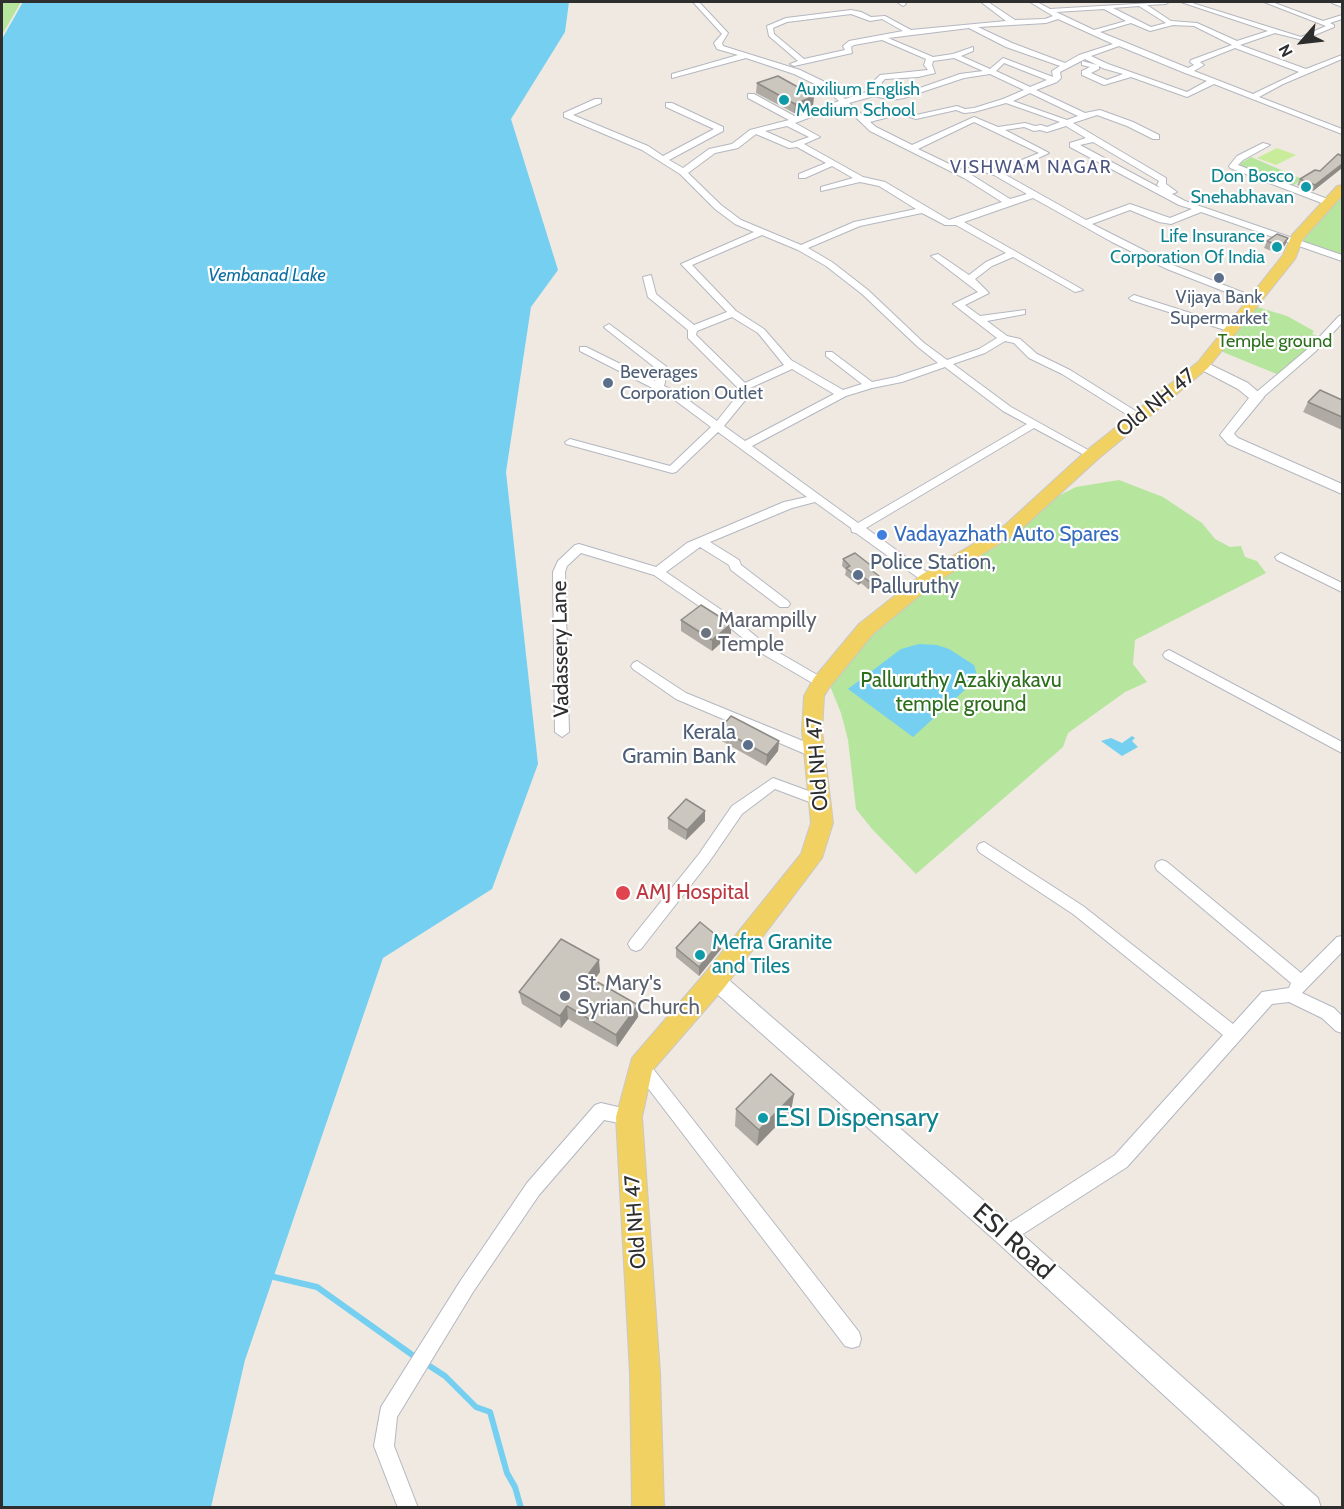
<!DOCTYPE html>
<style>
body{margin:0}
#map{position:relative;width:1344px;height:1509px;overflow:hidden;background:#efe9e1;font-family:Cabin,sans-serif}
canvas{display:block}
.frame{position:absolute;inset:0;border:3px solid #2e2e2e;pointer-events:none}
.north{position:absolute;left:1272px;top:12px;width:60px;height:60px;-webkit-text-stroke:4px #fff;paint-order:stroke;rotate:242deg;font-size:16px;font-weight:700;line-height:24px;text-align:center;color:#2e2e2e}
.north::after{content:'';display:block;margin:auto;width:21px;height:27px;background:#2e2e2e;clip-path:polygon(50% 0,100% 100%,50% 72%,0 100%)}
</style>
<div id="map">
<canvas width="1344" height="1509"></canvas>
<div class="frame"></div>
<div class="north">N</div>
</div>
<script>
const c = document.querySelector('canvas').getContext('2d');
c.lineJoin = 'round';
function fillPath(path, color) { c.fillStyle = color; c.fill(path, 'evenodd'); }
const poly = rows => new Path2D(rows.map(r => 'M' + r).join(''));
function strokePath(path, color, width, dash) { c.strokeStyle = color; c.lineWidth = width; c.lineCap = dash ? 'butt' : 'round'; c.setLineDash(dash || []); c.stroke(path); }
function write(font, color, halo, rows, align = 'center') {
  c.font = font + ' Cabin,sans-serif'; c.lineWidth = 4.5; c.setLineDash([]); c.textBaseline = 'middle'; c.strokeStyle = halo; c.fillStyle = color; for (const [text, x, y, turn = 0] of rows) {
    c.save(); c.translate(x, y); c.rotate((+turn || 0) * Math.PI / 180); c.textAlign = isNaN(turn) ? turn : align; if (halo) c.strokeText(text, 0, 0); c.fillText(text, 0, 0); c.restore();
  }
}
fillPath(poly([
 [2,2,21,2,2,35],
 [1251,157,1302,179,1290,188,1236,166],
 [1342,192,1342,255,1299,240],
 [1254,306,1287,316,1314,331,1312,334,1321,337,1284,377,1218,350],
 [1119,480,1163,497,1202,523,1215,539,1230,547,1241,546,1245,557,1257,561,1266,573,1135,640,1133,664,1147,682,1125,692,1068,733,1063,747,916,874,872,829,856,809,848,740,841,713,828,681,879,623,1040,505,1076,487]
]), '#b6e59e');
fillPath(poly([
 [1277,148,1296,155,1276,165,1257,158]
]), '#c9ec9a');
fillPath(poly([
 [23,2,569,2,565,32,511,119,558,270,531,307,506,472,538,764,492,889,383,958,245,1360,211,1507,2,1507,2,39],
 [919,644,937,645,949,649,974,665,978,678,913,737,848,689,901,649],
 [1132,736,1135,738,1132,741,1138,747,1122,756,1101,741,1111,738,1122,743]
]), '#75cff0');
strokePath(poly([
 [274,1277,317,1287,418,1359],
 [425,1363,445,1376,476,1407,490,1412,507,1473,515,1487,521,1508]
]), '#75cff0', 6);
const street = poly([
 [693,2,699,2,728,33,722,43,723,46,800,70,831,85,845,99,873,90,874,81,880,75,928,70,924,65,926,59,882,40,854,45,851,47,852,53,794,66,790,64,798,61,769,36,767,26,786,18,851,10,861,12,871,17,885,16,911,30,1006,21,981,2,988,2,1015,20,1045,19,1053,16,1030,2,1037,2,1050,9,1169,2,1166,4,1147,5,1171,21,1197,23,1237,41,1268,31,1181,2,1189,2,1301,37,1326,26,1264,2,1272,2,1323,21,1342,15,1342,19,1330,23,1334,25,1334,27,1303,40,1275,33,1240,45,1306,69,1342,55,1342,59,1283,84,1259,97,1342,129,1342,134,1214,84,1187,97,1131,77,1104,85,1082,75,1082,71,1090,67,1082,65,1082,61,1097,65,1085,59,1060,72,1061,78,1057,82,1036,90,1085,113,1100,110,1133,122,1159,135,1159,139,1153,139,1127,126,1097,115,1073,123,1166,178,1166,184,1177,192,1172,194,1185,201,1342,255,1342,261,1201,212,1171,224,1159,222,1130,210,1092,224,1173,265,1257,298,1259,300,1254,303,1167,269,1112,242,1033,198,964,222,1083,290,1075,292,1013,257,992,266,975,279,989,293,965,305,980,316,1025,310,1025,314,987,321,1007,336,1020,339,1037,354,1070,370,1142,415,1142,419,1134,419,1062,374,1029,358,1014,343,1005,341,985,353,953,364,1011,407,1097,455,1096,457,1088,457,1034,428,866,528,932,576,934,579,932,582,924,582,856,533,852,532,851,528,815,502,792,508,710,542,739,560,741,565,788,601,790,604,788,607,780,607,731,570,729,565,700,547,666,572,736,620,769,647,826,680,827,683,821,688,761,653,728,626,654,575,581,553,567,566,565,572,569,732,562,737,555,732,553,572,558,561,575,545,579,544,656,567,687,543,784,502,807,497,718,432,676,472,672,473,566,444,565,442,570,439,670,466,711,427,672,398,580,351,580,347,586,347,655,381,658,370,606,329,604,327,609,324,667,367,668,369,664,386,680,394,717,421,741,391,688,338,688,330,648,297,643,277,651,275,656,294,694,325,727,312,681,264,754,232,735,224,715,209,680,174,642,150,564,117,564,113,595,99,601,99,601,103,573,115,648,146,663,156,714,129,666,107,666,103,672,103,723,127,723,131,669,160,683,168,709,149,732,144,750,130,789,120,748,98,748,94,754,94,796,117,839,101,825,89,794,74,746,58,672,78,672,74,738,55,717,49,714,43,722,34,693,2],
 [1139,6,1166,23,1151,27,1113,8,1139,6],
 [1104,9,1126,21,1094,30,1056,12,1104,9],
 [851,14,870,21,882,19,903,31,849,41,843,46,845,50,804,59,774,34,773,28,787,22,851,14],
 [1058,19,1113,44,1079,55,1065,63,1012,43,978,27,1046,23,1058,19],
 [1131,23,1150,31,1173,25,1194,26,1232,45,1191,60,1190,62,1194,65,1188,68,1100,32,1131,23],
 [969,28,1006,47,1060,66,1052,71,1053,77,1003,58,990,69,961,56,973,51,973,47,953,54,933,57,888,38,969,28],
 [1119,46,1185,73,1207,81,1187,92,1108,64,1091,56,1119,46],
 [1235,48,1299,72,1253,94,1194,71,1204,65,1200,62,1235,48],
 [954,58,983,71,960,74,903,94,892,96,879,93,882,82,885,79,918,77,935,73,932,65,933,61,954,58],
 [1004,63,1047,80,1030,87,996,71,1004,63],
 [1099,66,1102,68,1123,74,1107,80,1091,73,1099,69,1099,66],
 [990,74,1024,90,1003,99,974,108,965,109,957,106,916,115,900,110,866,118,849,103,874,96,892,100,904,98,964,78,990,74],
 [1030,93,1078,116,1067,120,1013,101,1030,93],
 [1006,103,1060,122,1047,127,1041,125,1035,126,1025,123,998,127,974,117,912,145,876,127,870,122,900,114,916,119,956,110,964,113,974,112,1006,103],
 [843,105,870,131,964,178,1002,202,949,220,885,182,863,177,804,144,820,137,795,123,843,105],
 [974,122,1039,153,997,170,966,161,962,163,963,165,994,175,1027,194,1010,199,970,174,918,149,974,122],
 [787,126,809,137,792,143,765,131,787,126],
 [1066,126,1086,138,1070,143,1070,147,1179,205,1192,209,1170,218,1130,204,1086,220,1004,174,1049,153,1005,130,1024,127,1034,131,1040,130,1047,132,1066,126],
 [756,134,789,148,797,147,826,163,799,174,799,178,805,178,832,166,853,178,821,187,821,191,860,182,879,186,916,209,854,222,801,245,741,220,721,205,688,173,715,153,738,148,756,134],
 [1093,142,1159,181,1157,185,1160,188,1080,145,1093,142],
 [922,213,945,225,956,225,1006,253,986,262,969,275,938,254,931,256,978,292,953,304,997,338,979,349,947,360,924,343,868,290,832,262,808,248,860,226,922,213],
 [762,235,798,250,826,266,862,294,918,347,938,363,896,377,872,382,832,352,826,352,826,356,862,384,843,390,791,360,764,329,736,311,692,265,762,235],
 [732,317,758,333,784,365,745,383,696,335,697,331,732,317],
 [945,367,1003,411,1027,424,858,523,752,446,846,396,872,388,902,382,945,367],
 [792,369,834,394,745,441,724,426,751,393,752,391,750,388,792,369],
 [897,2,904,2,906,4,903,6,897,2],
 [1331,2,1342,3,1342,7,1332,3,1331,2],
 [1263,143,1270,145,1243,160,1238,165,1333,201,1333,205,1327,205,1230,168,1229,166,1237,156,1263,143],
 [1134,295,1234,327,1236,329,1228,331,1131,300,1129,298,1134,295],
 [1342,315,1342,323,1316,351,1261,399,1253,399,1253,395,1310,347,1339,316,1342,315],
 [1281,553,1342,583,1342,592,1277,560,1275,557,1281,553],
 [1169,650,1342,742,1342,753,1165,658,1163,655,1165,652,1169,650],
 [637,661,686,693,820,748,822,752,820,756,815,757,810,756,676,699,633,669,631,666,633,663,637,661],
 [773,778,825,797,827,801,825,805,820,806,775,789,742,814,709,862,641,949,636,951,631,949,628,944,631,939,699,854,732,806,773,778],
 [984,842,1083,906,1233,1024,1262,992,1289,988,1291,983,1157,870,1155,866,1157,862,1162,860,1167,862,1301,973,1337,937,1342,936,1342,952,1302,993,1334,1008,1342,1016,1342,1033,1336,1031,1322,1018,1289,1002,1272,1004,1127,1167,1012,1241,1006,1244,1000,1241,997,1235,1000,1229,1115,1155,1223,1035,1073,914,979,852,977,848,979,844,984,842],
 [641,1058,647,1061,859,1332,861,1339,859,1346,852,1348,845,1346,635,1071,633,1066,635,1061,641,1058],
 [601,1103,635,1111,637,1117,635,1123,629,1125,604,1120,539,1195,473,1292,397,1417,394,1446,418,1508,398,1508,374,1446,381,1407,461,1280,527,1183,595,1105,601,1103]
]);
const secondary = poly([
 [1203,361,1248,383,1264,397,1235,432,1234,434,1238,438,1342,484,1342,494,1228,444,1220,435,1249,398,1238,389,1198,368,1196,365,1203,361],
 [715,971,722,974,1014,1227,1318,1498,1321,1508,1287,1508,998,1243,708,986,705,980,708,974,715,971]
]);
const primary = poly([
 [1342,185,1342,196,1303,239,1295,259,1208,368,1098,459,1017,533,935,583,873,634,829,688,824,696,822,731,833,823,822,858,724,988,652,1071,642,1117,660,1373,664,1508,632,1508,630,1373,616,1117,632,1058,706,972,801,854,811,823,802,731,804,696,814,678,859,624,921,575,1005,525,1086,451,1198,362,1283,255,1292,235,1337,186,1342,185]
]);
strokePath(street, '#b4b7c1', 2);
strokePath(secondary, '#b4b7c1', 2);
strokePath(primary, '#c9c9c9', 2);
fillPath(street, '#fff');
fillPath(secondary, '#fff');
fillPath(primary, '#f2d163');
fillPath(poly([
 [757,83,814,96,813,105,794,113,756,93],
 [1342,156,1342,168,1313,191,1297,185,1300,179,1320,171],
 [1288,238,1285,245,1279,254,1264,248,1267,241],
 [1342,400,1342,430,1303,412,1308,402],
 [843,559,873,567,872,570,879,576,878,583,868,589,861,583,858,585,845,575,846,570,842,566],
 [681,620,731,624,731,634,712,651,681,631],
 [720,729,779,741,778,751,766,766,720,740],
 [668,818,705,821,686,840,668,829],
 [722,940,721,949,699,976,676,957,676,948],
 [600,972,594,980,638,1017,617,1047,568,1019,561,1028,522,1004,519,992],
 [794,1094,791,1111,757,1146,735,1126,736,1109]
]), '#afaba4');
fillPath(poly([
 [814,96,813,105,794,113,795,104],
 [1342,164,1342,168,1313,191,1315,185],
 [1288,238,1285,245,1279,254,1281,247],
 [862,576,861,583,858,585,859,578],
 [879,576,878,583,868,589,870,582],
 [731,624,731,634,712,651,712,640],
 [779,741,778,751,766,766,767,755],
 [705,811,705,821,686,840,687,830],
 [722,940,721,949,699,976,699,967],
 [599,960,600,972,588,988,587,976],
 [638,1005,638,1017,617,1047,616,1035],
 [567,1006,568,1019,561,1028,560,1016],
 [794,1094,791,1111,757,1146,759,1130]
]), '#8e8b86');
const building = poly([
 [778,76,814,96,795,104,757,83,778,76],
 [1338,154,1342,156,1342,164,1315,185,1300,179,1315,170,1320,171,1338,154],
 [1277,234,1288,238,1281,247,1267,241,1277,234],
 [1320,390,1342,400,1342,417,1308,402,1320,390],
 [855,553,873,567,870,569,879,576,870,582,862,576,859,578,846,568,850,566,843,559,855,553],
 [701,605,731,624,712,640,681,620,701,605],
 [731,716,779,741,767,755,720,729,731,716],
 [686,799,705,811,687,830,668,818,686,799],
 [700,922,722,940,699,967,676,948,700,922],
 [561,939,599,960,587,976,638,1005,616,1035,567,1006,560,1016,519,992,561,939],
 [771,1074,794,1094,759,1130,736,1109,771,1074]
]);
fillPath(building, '#cbc7bf');
strokePath(building, '#8e8b86', 1.5);
for (const [x, y, r, color] of [
 [784,100,6,"#0f9aa8"],
 [1306,187,6,"#0f9aa8"],
 [1277,247,6,"#0f9aa8"],
 [1219,278,6,"#5c6f8a"],
 [608,383,6,"#5c6f8a"],
 [882,535,6,"#3f7fe0"],
 [858,575,6,"#5c6f8a"],
 [706,633,6,"#6b7280"],
 [748,745,6,"#5c6f8a"],
 [623,893,8,"#e0444e"],
 [700,955,6,"#0f9aa8"],
 [565,996,6,"#6b7280"],
 [763,1118,6,"#0f9aa8"]
]) { const dot = new Path2D(); dot.arc(x, y, r, 0, 2 * Math.PI); c.fillStyle = color; c.fill(dot); strokePath(dot, '#fff', 2); }
write('18px', '#0d838f', '#fff', [
 ["Auxilium English",796,90,"left"],
 ["Medium School",796,111,"left"],
 ["Don Bosco",1294,177],
 ["Snehabhavan",1294,198],
 ["Life Insurance",1265,237],
 ["Corporation Of India",1265,258]
], 'right');
c.letterSpacing = '1.5px';
write('18px', '#4d5680', '#fff', [
 ["VISHWAM NAGAR",1031,168]
]);
c.letterSpacing = '0px';
write('italic 18px', '#0d6fa3', '#fff', [
 ["Vembanad Lake",267,276]
]);
write('18px', '#4e5e75', '#fff', [
 ["Vijaya Bank",1219,298],
 ["Supermarket",1219,319],
 ["Beverages",620,373,"left"],
 ["Corporation Outlet",620,394,"left"]
]);
write('18px', '#2c6e1b', '#fff', [
 ["Temple ground",1275,342]
]);
write('21px', '#2e2e2e', '#fff', [
 ["Old NH 47",1156,403,-39],
 ["Vadassery Lane",561,649,-91],
 ["Old NH 47",818,764,-94],
 ["Old NH 47",636,1222,-94]
]);
write('21px', '#366cbe', '#fff', [
 ["Vadayazhath Auto Spares",894,535]
], 'left');
write('21px', '#4e5e75', '#fff', [
 ["Police Station,",870,563],
 ["Palluruthy",870,587],
 ["Kerala",736,733,"right"],
 ["Gramin Bank",736,757,"right"]
], 'left');
write('21px', '#5b616d', '#fff', [
 ["Marampilly",718,621],
 ["Temple",718,645],
 ["St. Mary's",577,984],
 ["Syrian Church",577,1008]
], 'left');
write('21px', '#2c6e1b', '#fff', [
 ["Palluruthy Azakiyakavu",961,681],
 ["temple ground",961,705]
]);
write('21px', '#be3a42', '#fff', [
 ["AMJ Hospital",636,893]
], 'left');
write('21px', '#0d838f', '#fff', [
 ["Mefra Granite",712,943],
 ["and Tiles",712,967]
], 'left');
write('26px', '#0d838f', '#fff', [
 ["ESI Dispensary",775,1118]
], 'left');
write('26px', '#2e2e2e', '#fff', [
 ["ESI Road",1013,1242,42]
]);
</script>
